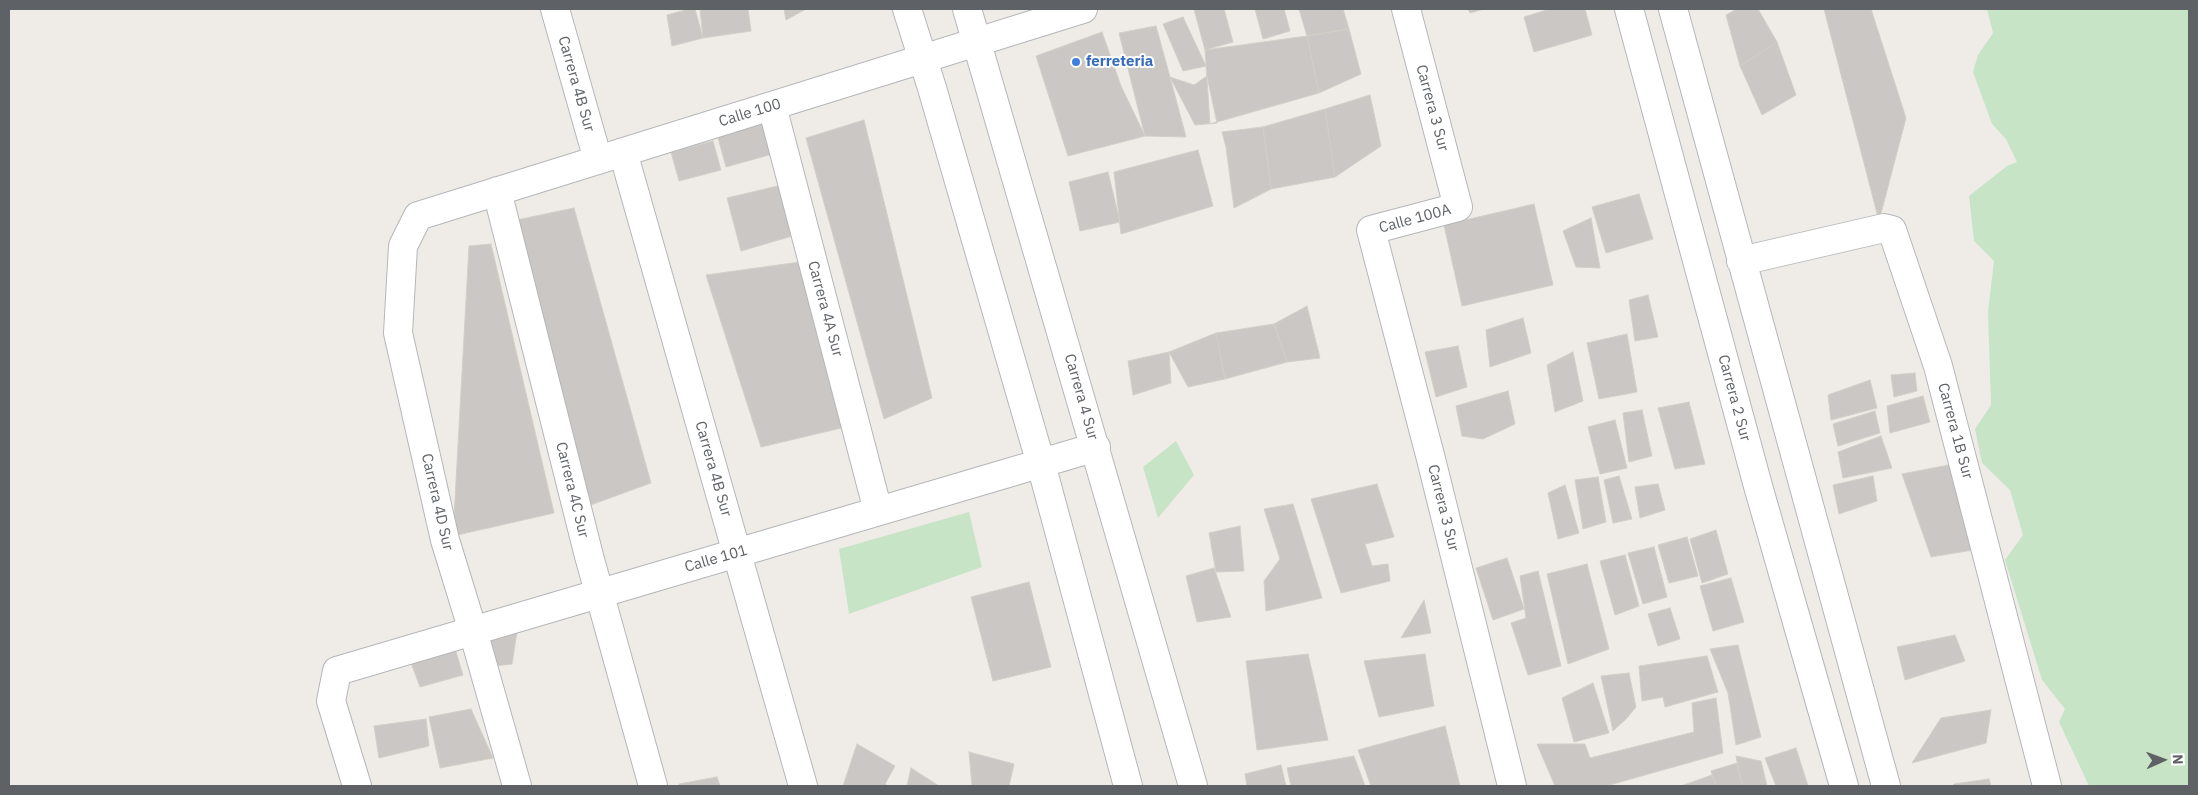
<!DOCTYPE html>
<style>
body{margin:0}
#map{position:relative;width:2198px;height:795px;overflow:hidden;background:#efece7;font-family:"IBM Plex Sans",sans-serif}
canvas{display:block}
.frame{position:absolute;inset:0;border:10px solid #5e6266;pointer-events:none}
.north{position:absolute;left:2138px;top:735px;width:50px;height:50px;-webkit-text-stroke:4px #fff;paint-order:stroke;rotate:88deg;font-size:14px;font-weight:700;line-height:20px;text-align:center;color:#5e6266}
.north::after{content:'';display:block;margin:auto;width:18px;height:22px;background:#5e6266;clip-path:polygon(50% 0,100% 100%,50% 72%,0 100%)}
</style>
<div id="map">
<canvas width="2198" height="795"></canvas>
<div class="frame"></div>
<div class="north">N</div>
</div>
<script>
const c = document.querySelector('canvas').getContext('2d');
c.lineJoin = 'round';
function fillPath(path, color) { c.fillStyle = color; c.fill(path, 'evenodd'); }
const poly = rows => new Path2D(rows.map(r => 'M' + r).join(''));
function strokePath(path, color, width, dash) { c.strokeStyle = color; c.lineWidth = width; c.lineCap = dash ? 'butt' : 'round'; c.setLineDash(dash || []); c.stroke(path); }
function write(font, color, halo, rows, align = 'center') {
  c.font = font + ' "IBM Plex Sans",sans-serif'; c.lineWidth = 4; c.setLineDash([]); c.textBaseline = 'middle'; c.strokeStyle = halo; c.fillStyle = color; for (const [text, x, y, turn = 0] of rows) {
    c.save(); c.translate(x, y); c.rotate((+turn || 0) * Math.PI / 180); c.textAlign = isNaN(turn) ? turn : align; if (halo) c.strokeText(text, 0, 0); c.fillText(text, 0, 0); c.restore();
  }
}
fillPath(poly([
 [1987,9,2189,9,2189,786,2089,786,2059,722,2065,709,2042,680,2005,560,2023,535,2010,490,1982,463,1975,429,1991,405,1988,312,1994,261,1974,241,1969,196,2007,166,2017,162,2006,139,1992,124,1973,72,1978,55,1993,33],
 [1176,441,1194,475,1158,518,1143,467],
 [969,512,982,567,849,614,839,549]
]), '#c8e4c6');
const building = poly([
 [689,9,695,9,703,38,672,46,667,15,689,9],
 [700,9,748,9,751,31,703,38,700,9],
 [784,9,806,9,786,20,784,9],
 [1194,9,1224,9,1233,42,1205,50,1194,9],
 [1255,9,1284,9,1290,31,1263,39,1255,9],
 [1299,9,1343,9,1349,29,1307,36,1299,9],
 [1468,9,1484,9,1470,13,1468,9],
 [1550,9,1585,9,1592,35,1534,52,1524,17,1550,9],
 [1737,9,1758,9,1777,42,1740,66,1726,15,1737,9],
 [1824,9,1871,9,1906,118,1879,221,1824,9],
 [1183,17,1206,66,1183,71,1163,24,1183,17],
 [1156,26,1170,77,1186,137,1145,136,1119,33,1156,26],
 [1349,29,1361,74,1319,93,1307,36,1349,29],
 [1102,32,1121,86,1145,136,1068,156,1036,56,1102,32],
 [1307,36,1319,93,1210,124,1205,50,1307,36],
 [1777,42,1796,95,1762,115,1740,66,1777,42],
 [1207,76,1217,123,1195,125,1170,77,1194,85,1207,76],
 [1370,95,1381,146,1335,177,1325,109,1370,95],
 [1325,109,1335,177,1271,189,1263,127,1325,109],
 [767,120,776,153,726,167,717,134,767,120],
 [864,120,932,398,884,419,806,138,864,120],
 [1263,127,1271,189,1234,208,1226,147,1222,132,1263,127],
 [713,141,721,170,679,181,671,152,713,141],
 [1198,150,1213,206,1121,234,1114,172,1198,150],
 [1108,172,1120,222,1080,231,1069,182,1108,172],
 [786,184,799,234,741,251,727,198,786,184],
 [1639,194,1653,239,1606,253,1592,207,1639,194],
 [1534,204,1553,285,1462,306,1444,225,1534,204],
 [574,208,651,483,585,507,512,221,574,208],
 [1591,218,1600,268,1576,267,1563,231,1591,218],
 [491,244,554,513,453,536,469,246,491,244],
 [800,262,854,425,761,447,706,275,800,262],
 [1648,295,1658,337,1635,341,1629,300,1648,295],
 [1307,306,1320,358,1287,362,1274,324,1307,306],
 [1523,318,1531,353,1490,367,1486,330,1523,318],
 [1274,324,1287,362,1225,379,1216,333,1274,324],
 [1216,333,1225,379,1188,387,1169,352,1216,333],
 [1627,334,1637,392,1599,399,1587,343,1627,334],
 [1458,346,1467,387,1436,397,1425,352,1458,346],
 [1169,352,1171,383,1133,395,1128,361,1169,352],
 [1573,352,1583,401,1555,412,1547,365,1573,352],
 [1915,373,1917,391,1894,397,1891,375,1915,373],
 [1870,380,1877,408,1831,420,1828,395,1870,380],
 [1508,391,1515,424,1483,439,1462,436,1456,406,1508,391],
 [1923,396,1930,422,1890,433,1887,406,1923,396],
 [1689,402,1705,464,1675,469,1658,408,1689,402],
 [1642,410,1652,456,1629,462,1623,413,1642,410],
 [1875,411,1880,433,1838,446,1833,424,1875,411],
 [1615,420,1627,468,1600,474,1588,427,1615,420],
 [1881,436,1892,468,1843,478,1838,452,1881,436],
 [1954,464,1979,549,1931,557,1902,474,1954,464],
 [1619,476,1632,519,1613,523,1604,480,1619,476],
 [1873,476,1877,501,1839,514,1833,485,1873,476],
 [1598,477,1606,522,1583,529,1575,480,1598,477],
 [1377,484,1394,537,1365,544,1372,566,1388,564,1390,581,1341,593,1311,499,1377,484],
 [1658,484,1665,510,1640,518,1635,487,1658,484],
 [1565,485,1579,533,1558,539,1548,493,1565,485],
 [1293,504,1322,598,1266,611,1264,581,1280,559,1264,509,1293,504],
 [1240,526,1244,571,1216,572,1209,533,1240,526],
 [1716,530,1728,574,1702,583,1690,539,1716,530],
 [1687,537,1698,576,1669,583,1658,545,1687,537],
 [1654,547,1667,597,1643,604,1628,553,1654,547],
 [1625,555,1639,606,1615,615,1600,561,1625,555],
 [1507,558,1524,609,1493,620,1476,568,1507,558],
 [1587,564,1609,649,1568,664,1547,574,1587,564],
 [1214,568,1231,617,1197,622,1186,576,1214,568],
 [1538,571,1561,666,1528,675,1511,623,1526,618,1520,576,1538,571],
 [1731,578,1744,622,1713,631,1700,586,1731,578],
 [1029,582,1051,667,993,681,971,597,1029,582],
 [1424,600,1431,633,1401,638,1424,600],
 [1670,608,1680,639,1658,646,1648,614,1670,608],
 [517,632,512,664,495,666,488,636,517,632],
 [1955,635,1965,661,1905,680,1897,647,1955,635],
 [453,642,463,675,420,687,407,652,453,642],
 [1738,645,1761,737,1736,745,1728,693,1710,649,1738,645],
 [1308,654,1328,740,1257,750,1246,661,1308,654],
 [1425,654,1434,706,1379,717,1364,661,1425,654],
 [1707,656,1718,692,1665,707,1663,697,1642,701,1639,666,1707,656],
 [1629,673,1636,707,1627,718,1613,731,1601,676,1629,673],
 [1593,683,1609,733,1574,742,1562,698,1593,683],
 [1716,698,1723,753,1606,786,1555,786,1537,744,1585,744,1590,758,1694,732,1692,703,1716,698],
 [471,709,493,758,440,768,429,717,471,709],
 [1991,710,1986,743,1912,763,1941,718,1991,710],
 [426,719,429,746,379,758,374,726,426,719],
 [1445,726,1460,786,1371,786,1358,750,1445,726],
 [857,744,895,766,885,784,888,786,843,786,857,744],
 [1796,748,1808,786,1776,786,1765,758,1796,748],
 [969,752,1014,764,1009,786,972,786,969,752],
 [1354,756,1365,786,1291,786,1287,768,1354,756],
 [1736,756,1761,761,1767,786,1742,786,1736,756],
 [1737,763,1742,786,1716,786,1711,771,1737,763],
 [1281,765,1286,786,1247,786,1245,774,1281,765],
 [911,768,939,786,907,786,911,768],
 [1712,775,1716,786,1681,786,1712,775],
 [717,777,720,786,679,786,679,784,717,777],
 [1989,779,1991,786,1952,786,1954,784,1989,779]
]);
fillPath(building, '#cbc7c4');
strokePath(building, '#d3cec6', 1);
const minor = poly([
 [555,9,598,160],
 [907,9,932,88,1041,464,1128,786],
 [967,9,1193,786],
 [1406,9,1458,207,1371,230,1431,459,1512,786],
 [1629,9,1758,486,1844,786],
 [1673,9,1886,786],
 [772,106,878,511],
 [623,152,803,786],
 [497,191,589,556,653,786],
 [1741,261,1884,228,1892,230,1938,366,2047,786],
 [357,786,331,701,337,671,1096,447],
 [517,786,473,631,445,540,398,333,403,246,418,216,1083,9]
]);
strokePath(minor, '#b4b7ba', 30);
strokePath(minor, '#fff', 28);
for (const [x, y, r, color] of [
 [1076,62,5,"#3f7fe0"]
]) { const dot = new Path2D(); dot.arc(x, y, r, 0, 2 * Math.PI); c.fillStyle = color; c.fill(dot); strokePath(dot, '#fff', 2); }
write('bold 15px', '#366cbe', '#fff', [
 ["ferreteria",1086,62]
], 'left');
write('15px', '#5e6266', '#fff', [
 ["Carrera 4B Sur",576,84,74],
 ["Carrera 3 Sur",1432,108,75],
 ["Calle 100",750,113,-17],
 ["Calle 100A",1415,219,-15],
 ["Carrera 4A Sur",825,309,75],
 ["Carrera 4 Sur",1081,397,74],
 ["Carrera 2 Sur",1734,398,75],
 ["Carrera 1B Sur",1955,431,75],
 ["Carrera 4B Sur",713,469,74],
 ["Carrera 4C Sur",572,490,76],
 ["Carrera 4D Sur",437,502,77],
 ["Carrera 3 Sur",1443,508,76],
 ["Calle 101",716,559,-16]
]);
</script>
